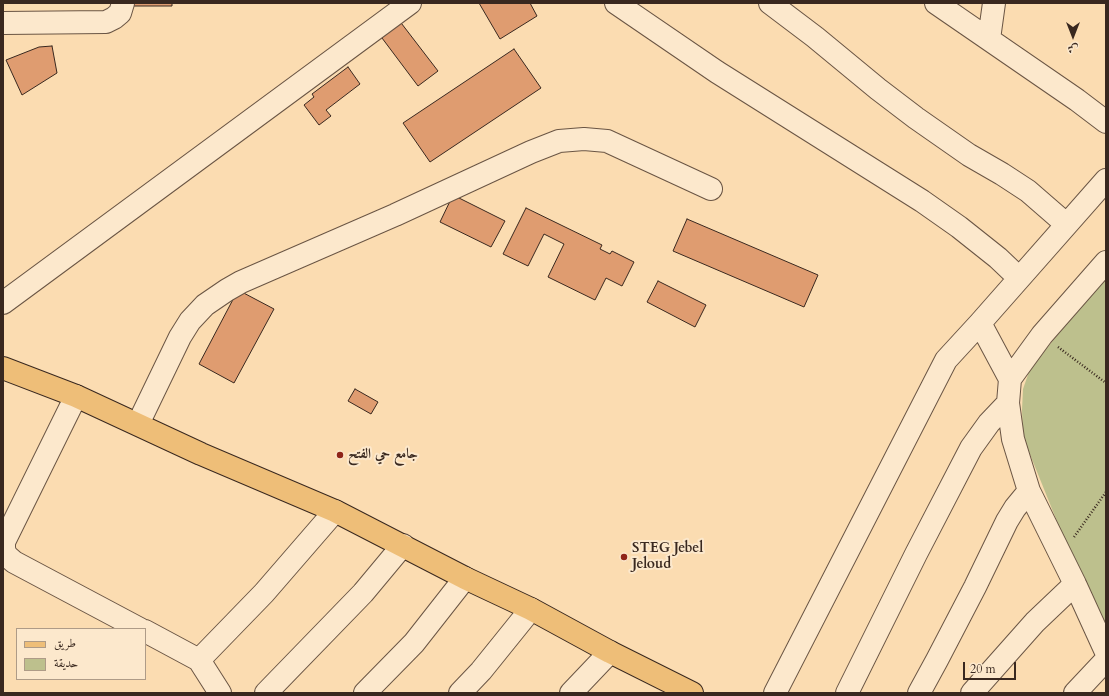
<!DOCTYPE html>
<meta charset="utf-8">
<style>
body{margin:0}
#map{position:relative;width:1109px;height:696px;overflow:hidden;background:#fbdcb1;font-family:Cardo,Amiri,serif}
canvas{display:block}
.frame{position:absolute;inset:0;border:4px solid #39281f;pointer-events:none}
.legend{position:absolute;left:16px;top:628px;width:130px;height:52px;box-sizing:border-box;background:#fce8cc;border:1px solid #ae9b87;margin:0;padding:5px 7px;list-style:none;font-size:12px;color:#39281f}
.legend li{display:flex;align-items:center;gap:8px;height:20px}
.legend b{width:20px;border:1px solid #ae9b87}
.north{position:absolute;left:1053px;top:16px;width:40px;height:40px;-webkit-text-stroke:3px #fce8cc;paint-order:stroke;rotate:180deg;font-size:11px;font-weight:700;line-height:16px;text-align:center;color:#39281f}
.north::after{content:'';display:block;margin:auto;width:14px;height:18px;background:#39281f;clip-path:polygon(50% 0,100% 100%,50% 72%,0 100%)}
.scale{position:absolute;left:963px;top:662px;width:53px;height:18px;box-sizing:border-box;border:2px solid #39281f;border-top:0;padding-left:5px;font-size:12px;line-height:14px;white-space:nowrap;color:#39281f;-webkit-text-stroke:3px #fce8cc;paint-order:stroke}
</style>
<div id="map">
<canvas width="1109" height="696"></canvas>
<div class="frame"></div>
<ul class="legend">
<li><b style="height:5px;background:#eebe78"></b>طريق</li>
<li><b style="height:11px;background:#bdc08d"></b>حديقة</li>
</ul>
<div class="north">ش</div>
<div class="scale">20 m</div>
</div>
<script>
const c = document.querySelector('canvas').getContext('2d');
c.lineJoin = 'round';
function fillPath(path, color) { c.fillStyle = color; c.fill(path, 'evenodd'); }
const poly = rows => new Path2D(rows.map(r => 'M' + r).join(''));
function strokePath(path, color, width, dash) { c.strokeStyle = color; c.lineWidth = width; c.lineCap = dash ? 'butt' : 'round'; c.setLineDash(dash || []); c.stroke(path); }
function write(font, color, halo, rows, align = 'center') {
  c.font = font + ' Cardo,Amiri,serif'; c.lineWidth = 4; c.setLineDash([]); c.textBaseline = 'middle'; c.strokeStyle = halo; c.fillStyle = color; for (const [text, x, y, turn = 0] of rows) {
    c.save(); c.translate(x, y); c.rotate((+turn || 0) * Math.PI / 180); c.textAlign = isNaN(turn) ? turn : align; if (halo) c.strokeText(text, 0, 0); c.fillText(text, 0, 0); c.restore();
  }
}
fillPath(poly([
 [1106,275,1106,629,1102,633,1023,437,1022,410,1023,389,1030,369]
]), '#bdc08d');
const building = poly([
 [128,3,172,3,172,6,128,6,128,3],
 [479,3,530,3,537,16,500,39,479,3],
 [395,15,438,71,418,86,376,30,395,15],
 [52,46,57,73,22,95,6,60,39,47,52,46],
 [514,49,541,88,430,162,403,123,514,49],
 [348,67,360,84,326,110,331,116,319,125,304,105,314,97,312,94,348,67],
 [453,195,505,221,491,247,440,222,453,195],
 [526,208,602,245,600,249,610,254,612,251,634,262,622,286,606,278,595,300,548,277,564,244,544,234,528,266,503,254,526,208],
 [687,219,818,275,804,307,673,251,687,219],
 [658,281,706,305,695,327,647,302,658,281],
 [238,290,274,309,234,383,199,364,238,290],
 [355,389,378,402,371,414,348,401,355,389]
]);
fillPath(building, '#df9c70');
strokePath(building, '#39281f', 1);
const minor = poly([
 [616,3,717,72,922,201,959,227,998,258,1019,278],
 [770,3,815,37,878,89,916,118,969,155,1002,174,1028,191,1066,224],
 [936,3,1077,100,1106,122],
 [3,23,106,22,114,18,120,13,123,3],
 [989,39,994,3],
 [1106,262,1042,335,1010,379,1008,403,1013,439,1029,491,1075,584,1106,652],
 [3,303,410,3],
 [980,323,1010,379],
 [76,396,4,542,4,549,6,555,14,562,140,629],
 [138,424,180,337,190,321,205,305,227,290,241,282,395,215,531,152,559,141,584,139,607,141,711,189],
 [145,631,199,660,220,693],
 [199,660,264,593,335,511],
 [266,693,363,593,403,545],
 [365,693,414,643,465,578],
 [460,693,481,671,531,609],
 [571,693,610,652],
 [775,693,946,360,980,323,1106,180],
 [847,693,916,554,971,448,989,423,1008,403],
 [919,693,937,660,975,587,1007,521,1015,508,1029,491],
 [972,693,1035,622,1075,584],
 [1075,693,1106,660]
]);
const major = poly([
 [3,368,76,396,201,454,335,511,465,578,531,609,610,652,692,693]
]);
strokePath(minor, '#6a5544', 24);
strokePath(major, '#39281f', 24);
strokePath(poly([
 [1058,347,1106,383],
 [1074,537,1106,492]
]), '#39281f', 2.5, [1, 2]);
strokePath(minor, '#fce8cc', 22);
strokePath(major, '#eebe78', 22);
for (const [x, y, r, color] of [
 [340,455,4,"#8f2418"],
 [624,557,4,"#8f2418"]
]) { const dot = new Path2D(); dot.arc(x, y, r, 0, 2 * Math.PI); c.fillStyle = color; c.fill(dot); strokePath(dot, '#fce8cc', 1.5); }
write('bold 14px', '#39281f', '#fce8cc', [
 ["جامع حي الفتح",348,455],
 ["STEG Jebel",632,549],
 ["Jeloud",632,565]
], 'left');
</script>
